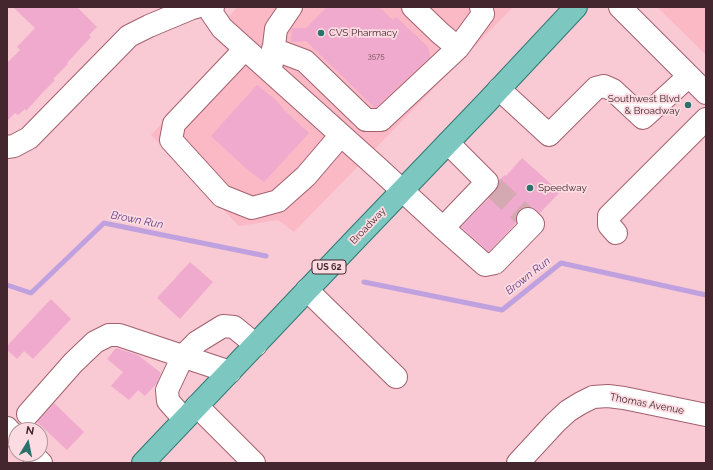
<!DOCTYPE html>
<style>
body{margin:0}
#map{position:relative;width:713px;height:470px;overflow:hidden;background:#f9cad3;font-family:Raleway,sans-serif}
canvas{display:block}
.frame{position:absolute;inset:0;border:8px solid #44272e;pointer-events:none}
.north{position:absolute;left:8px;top:422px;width:40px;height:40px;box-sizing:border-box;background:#fcdce2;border:1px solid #b2949a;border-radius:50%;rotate:10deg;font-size:11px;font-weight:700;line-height:16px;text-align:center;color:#44272e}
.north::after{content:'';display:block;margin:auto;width:14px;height:18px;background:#2a736b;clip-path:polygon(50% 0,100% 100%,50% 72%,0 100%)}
</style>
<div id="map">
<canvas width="713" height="470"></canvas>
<div class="frame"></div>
<div class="north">N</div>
</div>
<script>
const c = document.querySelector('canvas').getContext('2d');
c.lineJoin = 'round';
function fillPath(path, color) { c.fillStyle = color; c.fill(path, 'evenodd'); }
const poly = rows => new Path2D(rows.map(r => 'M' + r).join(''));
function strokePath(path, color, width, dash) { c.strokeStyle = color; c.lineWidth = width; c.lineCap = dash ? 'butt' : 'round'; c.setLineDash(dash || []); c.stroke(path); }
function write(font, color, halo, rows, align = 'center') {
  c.font = font + ' Raleway,sans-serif'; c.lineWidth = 3.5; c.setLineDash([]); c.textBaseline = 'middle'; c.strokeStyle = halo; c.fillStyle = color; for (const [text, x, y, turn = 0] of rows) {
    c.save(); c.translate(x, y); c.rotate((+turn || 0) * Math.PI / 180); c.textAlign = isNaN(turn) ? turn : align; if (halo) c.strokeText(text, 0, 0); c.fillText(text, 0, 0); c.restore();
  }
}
fillPath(poly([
 [238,7,513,7,294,232,278,220,239,226,151,135,229,52,211,34],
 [657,7,706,7,706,55]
]), '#fbb8c5');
strokePath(poly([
 [364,282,502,310,561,263,706,295],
 [7,285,31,293,104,223,266,256]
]), '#bfa1df', 5);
fillPath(poly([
 [13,7,77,7,97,27,89,35,91,37,67,63,68,64,53,79,55,80,45,90,26,111,25,109,18,115,15,113,7,121,7,63,20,50,17,47,35,28],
 [327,7,379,7,393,20,396,17,426,45,429,49,430,57,375,108,306,41,291,42,292,28,306,28],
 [257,85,277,101,284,110,309,133,264,182,248,170,211,136],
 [522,158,560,192,540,213,537,210,531,207,525,207,519,210,516,216,516,223,489,252,461,227,496,191,499,185,499,180,505,175,506,176],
 [190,262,213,282,180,319,157,298],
 [51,299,71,319,33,359,24,351,17,359,7,350,7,346],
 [116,348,138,355,161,373,157,383,145,396,138,390,129,400,111,386,123,372,107,359],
 [54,403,84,432,67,450,37,422]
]), '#efaace');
strokePath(poly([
 [493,187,528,219]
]), '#d5a9b2', 22, [22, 11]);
const minor = poly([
 [213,7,211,12,222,28,379,169,443,228,487,182,448,143],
 [413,7,440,33,458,48,483,14,481,7],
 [620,7,706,93],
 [245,49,174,124,171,140,222,196,252,208,278,201,306,176,341,135],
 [273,49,305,61,366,120,381,120,458,48],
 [272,63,276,29,291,7],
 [499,89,549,135,596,88,604,86,613,90,643,118,689,76],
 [7,147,14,146,29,138,129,36,149,26,192,8,196,7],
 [443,228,485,265,495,263,533,224,528,219],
 [616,233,609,225,609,216,706,119],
 [307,290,396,377],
 [197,406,254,463],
 [28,414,73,363,95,342,109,335,119,335,230,372],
 [184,419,168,401,167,390,183,356,197,342,223,326,234,327,256,345],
 [7,428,16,438],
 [32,454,41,463],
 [518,463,555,423,568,411,581,403,593,397,608,396,624,398,706,415]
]);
const major = poly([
 [143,463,351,244,488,101,576,7]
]);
strokePath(minor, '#a3606e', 24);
strokePath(major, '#2f7873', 24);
strokePath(minor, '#fff', 22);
strokePath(major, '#7cc8c1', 22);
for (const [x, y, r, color] of [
 [321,33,4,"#2a736b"],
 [688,105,4,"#2a736b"],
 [530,188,4,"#2a736b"]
]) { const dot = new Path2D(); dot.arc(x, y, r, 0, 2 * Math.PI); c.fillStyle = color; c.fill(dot); strokePath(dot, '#fcdce2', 1.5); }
write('8px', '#6f4856', null, [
 ["3575",376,57]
]);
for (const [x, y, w] of [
 [329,267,34]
]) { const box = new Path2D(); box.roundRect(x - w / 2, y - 7, w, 14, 3); c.fillStyle = '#fcdce2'; c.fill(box); strokePath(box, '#44272e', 1); }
write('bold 9px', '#44272e', null, [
 ["US 62",329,267]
]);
write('10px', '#44272e', '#fcdce2', [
 ["CVS Pharmacy",329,33],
 ["Southwest Blvd",680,99,"right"],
 ["& Broadway",680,111,"right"],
 ["Speedway",538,188]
], 'left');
write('10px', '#44272e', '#fcdce2', [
 ["Broadway",368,226,-46],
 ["Thomas Avenue",647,404,11]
]);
write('italic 11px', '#653e88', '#fcdce2', [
 ["Brown Run",137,220,11],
 ["Brown Run",528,276,-38]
]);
</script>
